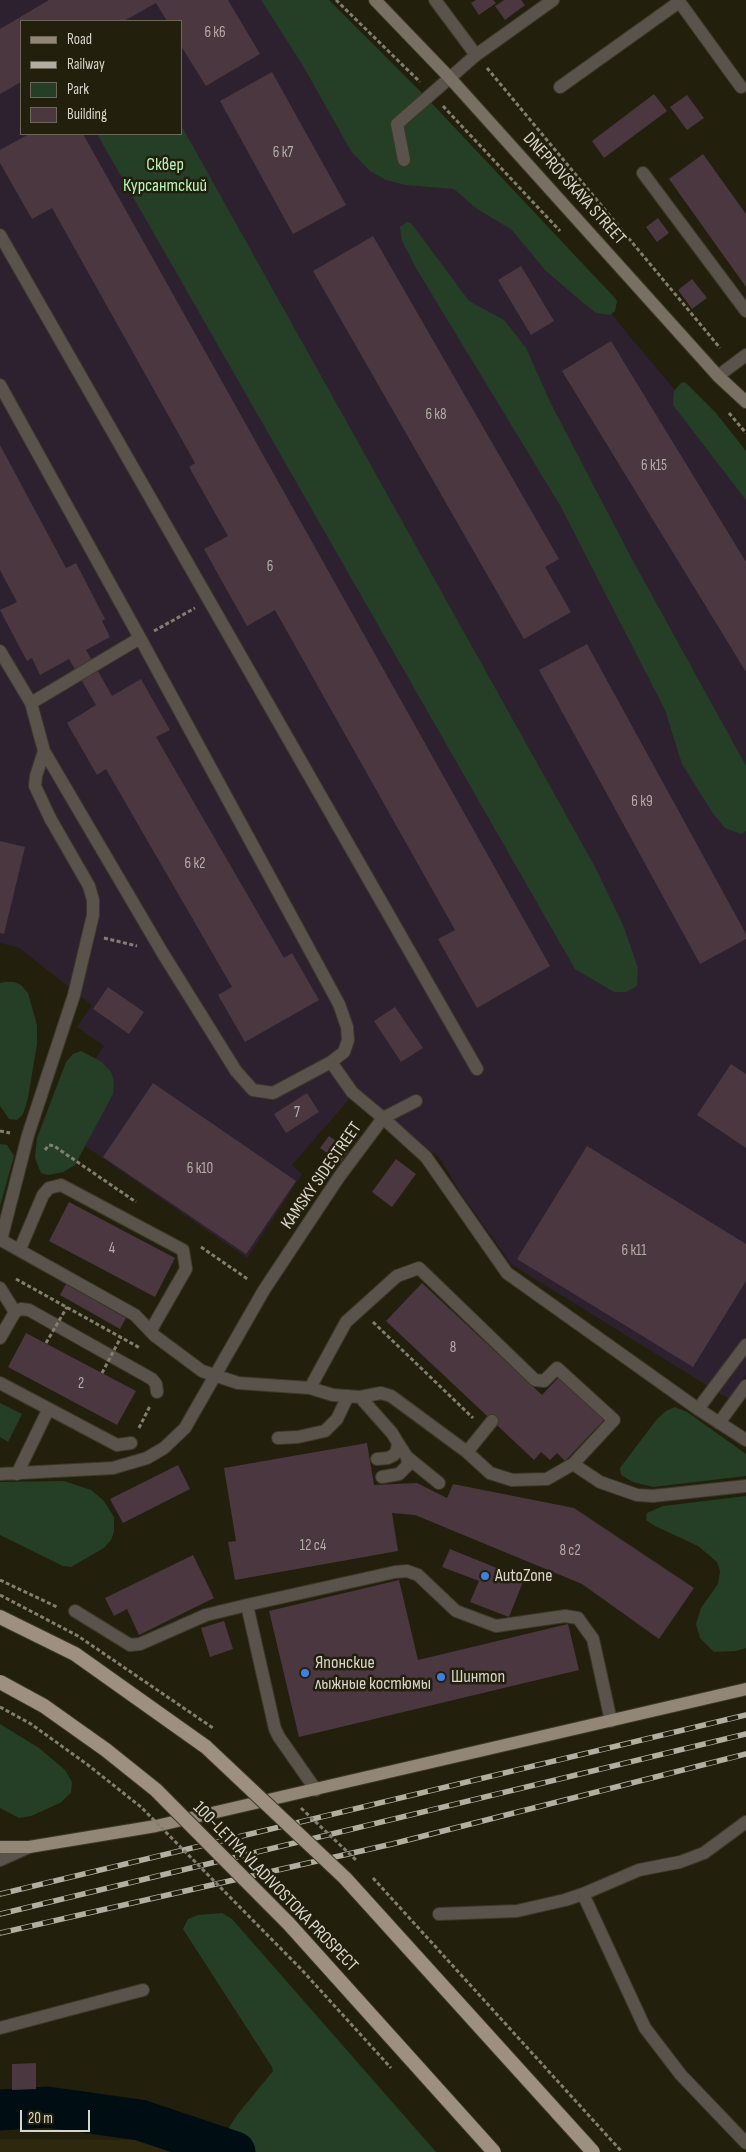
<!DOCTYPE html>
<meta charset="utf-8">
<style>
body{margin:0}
#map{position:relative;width:746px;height:2152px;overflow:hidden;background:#231f0d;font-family:"Sofia Sans Condensed",sans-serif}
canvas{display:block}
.legend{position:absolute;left:20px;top:20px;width:162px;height:115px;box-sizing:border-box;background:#231f0d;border:1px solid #6b6859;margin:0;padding:6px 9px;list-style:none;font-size:15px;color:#d8d6cb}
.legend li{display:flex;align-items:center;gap:10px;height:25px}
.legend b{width:25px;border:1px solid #6b6859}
.scale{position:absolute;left:20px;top:2110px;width:70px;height:22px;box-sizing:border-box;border:2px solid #d8d6cb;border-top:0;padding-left:6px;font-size:15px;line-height:18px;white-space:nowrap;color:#d8d6cb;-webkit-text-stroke:4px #231f0d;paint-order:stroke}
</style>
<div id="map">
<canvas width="746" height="2152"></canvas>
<ul class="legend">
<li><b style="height:6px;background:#928677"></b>Road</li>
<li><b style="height:6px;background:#b1afa2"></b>Railway</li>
<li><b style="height:14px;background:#243f26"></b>Park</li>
<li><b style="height:14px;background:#4a3740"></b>Building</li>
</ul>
<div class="scale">20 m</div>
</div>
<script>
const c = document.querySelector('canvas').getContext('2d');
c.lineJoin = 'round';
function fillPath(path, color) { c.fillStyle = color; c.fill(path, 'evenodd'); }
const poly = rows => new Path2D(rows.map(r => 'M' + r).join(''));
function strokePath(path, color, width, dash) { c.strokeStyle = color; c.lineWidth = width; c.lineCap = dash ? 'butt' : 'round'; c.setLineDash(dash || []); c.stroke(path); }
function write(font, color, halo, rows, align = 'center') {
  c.font = font + ' "Sofia Sans Condensed",sans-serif'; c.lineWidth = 5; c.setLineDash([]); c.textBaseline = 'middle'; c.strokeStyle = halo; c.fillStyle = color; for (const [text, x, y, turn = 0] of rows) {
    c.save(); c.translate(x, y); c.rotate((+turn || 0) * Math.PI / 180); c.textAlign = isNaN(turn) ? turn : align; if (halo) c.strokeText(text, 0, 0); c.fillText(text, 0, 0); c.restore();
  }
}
fillPath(poly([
 [0,2139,155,2140,184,2152,0,2152]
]), '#2d280e');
fillPath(poly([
 [0,0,314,0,492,167,636,344,746,474,746,1375,729,1399,511,1264,462,1195,439,1157,351,1097,292,1165,302,1174,247,1258,52,1123,104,1046,77,1027,92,1005,18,947,0,943],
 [21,21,181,21,181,134,21,134]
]), '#2e212f');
fillPath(poly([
 [261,0,329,0,424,95,614,297,617,301,615,311,610,315,596,313,574,295,545,270,512,230,476,208,454,189,406,185,386,180,370,171,351,151,302,64],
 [181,125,595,867,623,925,638,968,637,986,626,992,614,992,575,969,97,134,181,134],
 [407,222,411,223,469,301,504,320,526,348,550,402,633,561,746,766,746,831,741,834,725,828,712,812,682,764,665,710,561,507,416,268,402,241,400,227],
 [685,382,716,413,746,451,746,500,673,405,674,391,681,383],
 [5,982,14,982,21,985,28,993,37,1025,37,1044,28,1098,23,1114,17,1120,9,1119,0,1106,0,983],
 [81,1051,102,1062,111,1072,114,1081,113,1094,75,1165,63,1172,48,1175,41,1173,35,1158,37,1138,66,1062,73,1054],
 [0,1144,7,1145,14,1156,0,1206],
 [0,1403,22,1414,8,1442,0,1437],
 [675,1407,687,1412,746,1454,746,1476,653,1487,633,1482,621,1475,620,1468,657,1419,666,1411],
 [64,1481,91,1490,104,1501,114,1517,114,1532,111,1540,104,1548,71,1567,63,1566,0,1535,0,1482],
 [746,1496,746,1648,736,1651,714,1652,700,1638,696,1624,701,1608,718,1584,720,1571,717,1562,698,1546,655,1526,646,1520,647,1513,663,1506],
 [0,1724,39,1748,65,1770,72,1782,71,1793,60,1803,31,1816,19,1818,0,1808],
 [222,1913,232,1919,436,2152,233,2152,229,2142,228,2129,237,2115,273,2071,272,2067,183,1929,188,1919,198,1915]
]), '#243f26');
strokePath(poly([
 [0,2110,47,2107,140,2120,235,2152]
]), '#000e14', 41);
fillPath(poly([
 [49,0,228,0,260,54,206,86,181,46,181,21,167,21,156,3,124,21,21,21,21,82,0,94,0,29],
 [476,0,493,0,496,3,479,15,471,3],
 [504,0,521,0,525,5,505,20,495,6],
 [272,72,346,205,293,234,220,101],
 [654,94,667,111,604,158,592,141],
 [687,95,704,118,687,130,670,107],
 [29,134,83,134,550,966,477,1008,438,939,455,930,275,610,247,626,204,549,228,536,189,467,195,463,52,208,32,219,0,163,0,150],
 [703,154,746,214,746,287,669,179],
 [658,218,669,233,657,242,646,227],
 [373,236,559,559,545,567,571,612,524,639,313,271],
 [521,266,554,321,531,335,498,280],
 [692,279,707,298,692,309,678,290],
 [611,341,746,562,746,672,562,371],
 [0,445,66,568,76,563,105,619,102,621,110,637,86,650,112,696,141,679,170,730,156,737,284,958,292,953,319,1000,245,1042,218,995,232,987,106,769,97,775,67,723,96,705,69,659,40,675,32,658,27,661,0,610,17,602,0,570],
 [587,644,746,934,746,939,700,964,539,670],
 [0,841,25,847,4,934,0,933],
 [108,987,144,1012,129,1034,93,1009],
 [395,1007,423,1048,401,1062,374,1021],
 [731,1064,746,1074,746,1148,697,1115],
 [153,1083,296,1181,246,1254,103,1157],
 [307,1093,319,1112,286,1133,274,1114],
 [329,1136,349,1150,340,1163,320,1148],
 [587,1146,746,1244,746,1281,693,1367,517,1259],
 [396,1159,416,1174,392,1207,372,1192],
 [69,1202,175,1258,155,1297,49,1241],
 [422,1283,542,1395,560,1376,606,1418,565,1461,557,1453,550,1460,541,1452,534,1460,386,1321],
 [66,1284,126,1318,120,1329,60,1295],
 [26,1333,136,1391,117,1425,8,1367],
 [367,1443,374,1485,417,1483,447,1498,453,1484,574,1508,694,1588,659,1639,582,1584,415,1515,392,1513,398,1551,235,1580,228,1542,236,1541,224,1468],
 [178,1465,190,1489,123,1523,110,1499],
 [450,1549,524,1579,509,1617,470,1602,479,1581,442,1567],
 [193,1555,214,1598,139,1635,127,1609,114,1616,105,1598],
 [399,1580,418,1660,568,1624,579,1670,299,1737,269,1611],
 [224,1621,233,1649,210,1657,201,1628],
 [36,2063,36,2089,12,2090,12,2064]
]), '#4a3740');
const service = poly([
 [435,0,476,55],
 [678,0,741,87],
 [560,87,679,2],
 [643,173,746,311],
 [0,235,477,1069],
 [718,376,746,355],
 [0,385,140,638,339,1004,347,1027,348,1040,344,1052,331,1062,273,1093,253,1090,236,1071,162,952,44,751],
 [0,651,31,703,44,751,36,776,35,786,50,818,89,886,93,900,93,915,74,995,28,1135,1,1240,135,1315,155,1336,202,1371,238,1383,310,1388,333,1395,360,1397,381,1393,391,1396,467,1452,490,1473,512,1480,547,1479,573,1464,614,1420,557,1368,544,1381,535,1380,419,1268,397,1276,346,1322,310,1388],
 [31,703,140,638],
 [331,1062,352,1092,383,1118,416,1101],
 [20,1249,43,1195,49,1188,61,1185,183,1250,186,1269,151,1330],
 [0,1288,15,1312],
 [0,1338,15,1312,21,1309,29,1310,152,1379,156,1384,157,1392],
 [0,1383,117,1445,131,1443],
 [360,1397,392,1433,398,1443,397,1450,394,1455,388,1458,377,1459],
 [698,1409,746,1345],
 [719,1423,746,1386],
 [278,1438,298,1437,325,1431,337,1419,348,1396],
 [467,1452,492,1421],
 [407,1457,439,1483],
 [573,1464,600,1482,637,1495,653,1496,746,1486],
 [0,1474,113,1468,147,1458,164,1448,185,1428,264,1290,339,1177,383,1118,426,1157,507,1273,698,1409,746,1440],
 [17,1474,48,1410],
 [382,1477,399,1474,408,1465,407,1457,398,1443],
 [75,1611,130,1645,140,1644,206,1615,247,1605],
 [316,1790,279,1737,275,1729,247,1605,395,1572,407,1571,418,1575,456,1611,496,1626,565,1616,578,1618,593,1639,611,1721],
 [0,1860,29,1847],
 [583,1894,645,2028,681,2075,746,2143],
 [439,1914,517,1911,565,1900,583,1894,639,1870,680,1862,704,1853,746,1822],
 [0,2028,143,1990]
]);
const minor = poly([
 [404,160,397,124,476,55,553,0]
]);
const secondary = poly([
 [375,0,449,77,718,376,746,402]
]);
const primary = poly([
 [0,1847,29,1847,156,1826,746,1689]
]);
const trunk = poly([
 [0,1617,75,1654,206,1747]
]);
strokePath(service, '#3c3928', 14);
strokePath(minor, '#3c3928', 14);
strokePath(secondary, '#3c3928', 14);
strokePath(primary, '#3c3928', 14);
strokePath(trunk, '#3c3928', 16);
strokePath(poly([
 [336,0,420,82],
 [487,68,720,348],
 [443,106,560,231],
 [729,413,746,433],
 [154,631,195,608],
 [104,938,137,946],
 [0,1131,10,1133],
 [45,1150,49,1145,54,1146,136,1202],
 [201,1247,249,1280],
 [16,1279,140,1348],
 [373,1322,473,1418],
 [139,1428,150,1406],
 [0,1580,57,1607]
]), '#827f71', 3, [4, 2.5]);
strokePath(service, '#59534b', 12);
strokePath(minor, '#59534b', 12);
strokePath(secondary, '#797064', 12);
strokePath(primary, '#928677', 12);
strokePath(trunk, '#9e9080', 14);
const rail = poly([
 [0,1894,746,1715],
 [0,1914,746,1734],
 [0,1933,392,1844,746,1754]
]);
strokePath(rail, '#b1afa2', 5.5);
strokePath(rail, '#231f0d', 4, [11]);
const trunkBridge = poly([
 [0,1682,44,1706,106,1750,156,1790,289,1924,494,2152],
 [206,1747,345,1878,593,2152]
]);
strokePath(trunkBridge, '#3c3928', 16, []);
strokePath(poly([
 [46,1343,67,1307],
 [102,1373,121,1337],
 [0,1595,78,1636,213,1728],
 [0,1707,31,1724,88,1765,141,1807,301,1969,391,2068],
 [301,1808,356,1860],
 [373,1878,622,2152]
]), '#827f71', 3, [4, 2.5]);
strokePath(trunkBridge, '#9e9080', 14);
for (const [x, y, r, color] of [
 [485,1576,5,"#3f7fe0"],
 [305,1673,5,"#3f7fe0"],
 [441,1677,5,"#3f7fe0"]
]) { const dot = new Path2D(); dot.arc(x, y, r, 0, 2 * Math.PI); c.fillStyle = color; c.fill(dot); strokePath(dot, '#231f0d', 2); }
write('15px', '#b4aea8', null, [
 ["6 к6",215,33],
 ["6 к7",283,153],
 ["6 к8",436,415],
 ["6 к15",654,466],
 ["6",270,567],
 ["6 к9",642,802],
 ["6 к2",195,864],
 ["7",297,1113],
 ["6 к10",200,1169],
 ["4",112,1249],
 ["6 к11",634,1251],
 ["8",453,1348],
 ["2",81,1384],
 ["12 с4",313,1546],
 ["8 с2",570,1551]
]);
write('18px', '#b6f4ba', '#231f0d', [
 ["Сквер",165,165],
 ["Курсантский",165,186]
]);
write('18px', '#d8d6cb', '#231f0d', [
 ["DNEPROVSKAYA STREET",574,189,48],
 ["KAMSKY SIDESTREET",322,1176,-55],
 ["100-LETIYA VLADIVOSTOKA PROSPECT",275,1887,46]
]);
write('18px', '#d8d6cb', '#231f0d', [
 ["AutoZone",495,1576],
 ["Японские",315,1663],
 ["лыжные костюмы",315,1684],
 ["Шинтоп",451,1677]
], 'left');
</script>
